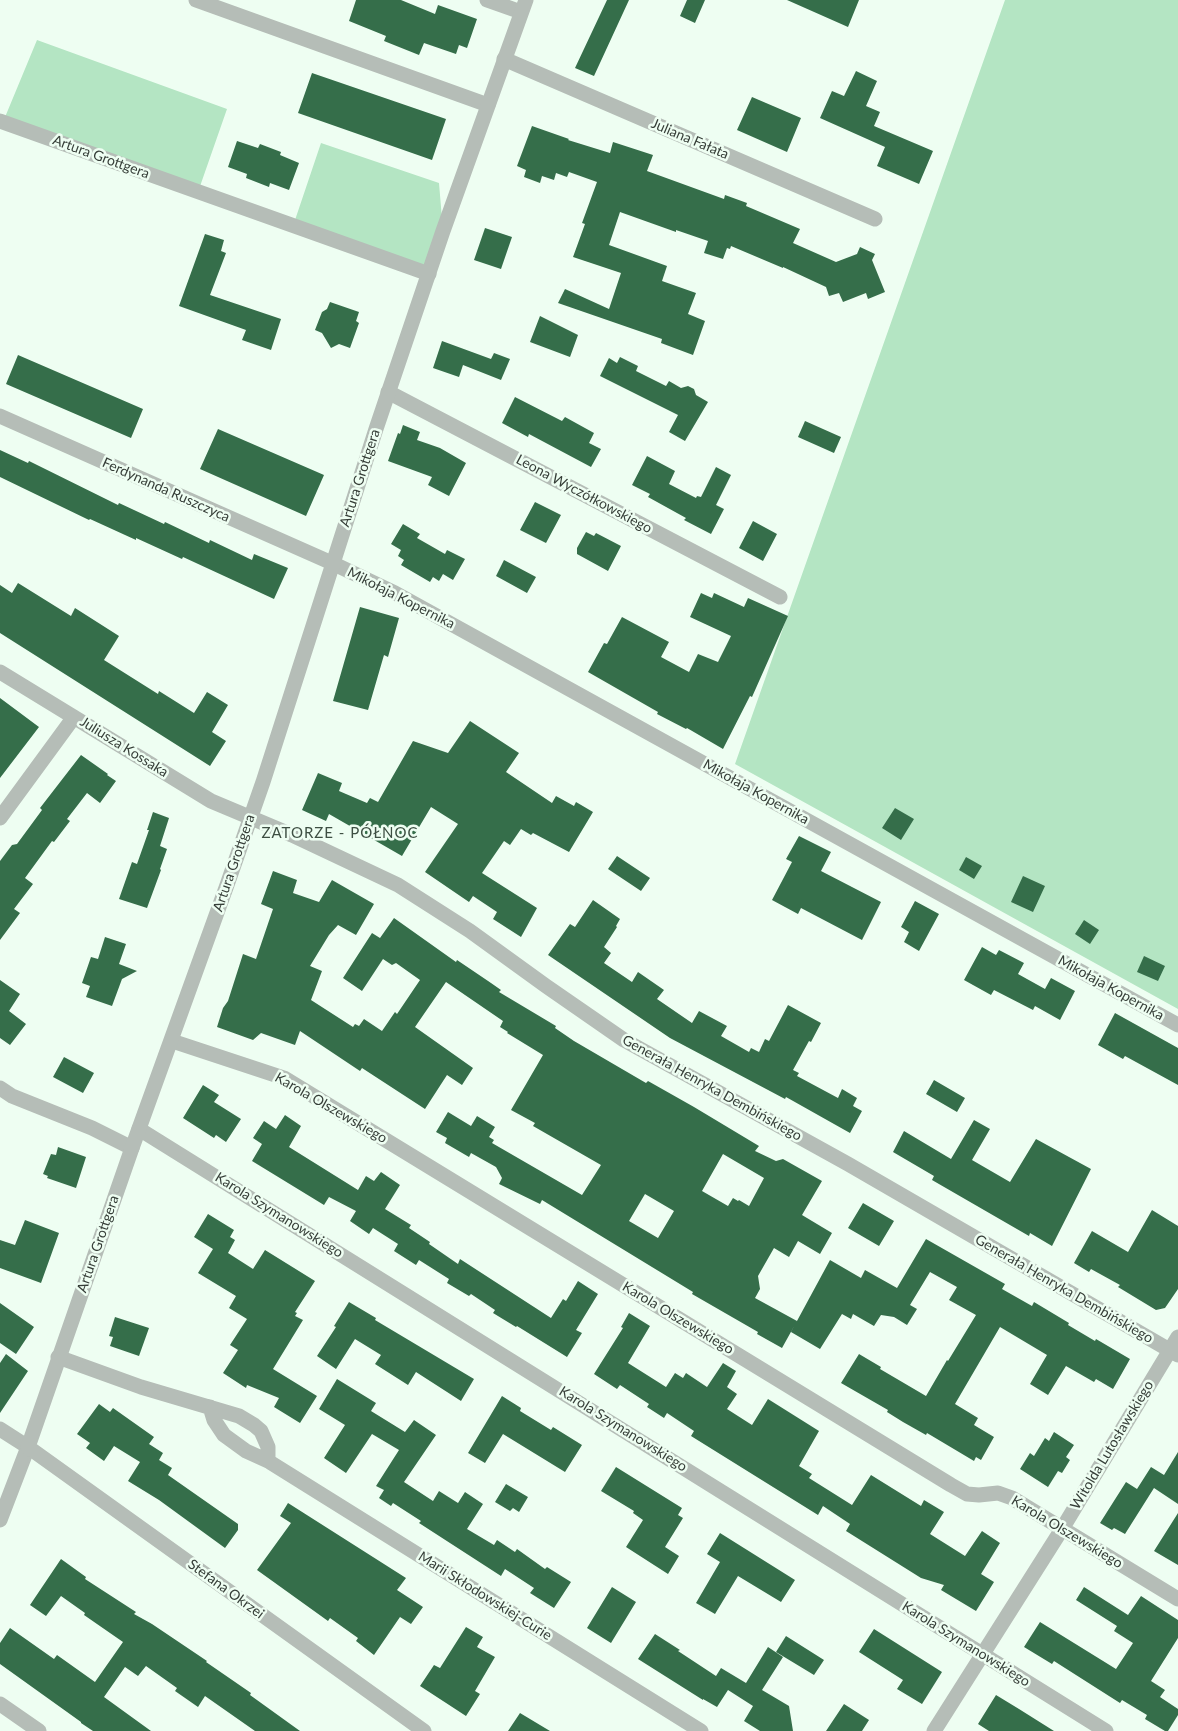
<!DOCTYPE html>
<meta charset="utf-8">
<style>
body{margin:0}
canvas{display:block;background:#eefef2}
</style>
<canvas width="1178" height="1731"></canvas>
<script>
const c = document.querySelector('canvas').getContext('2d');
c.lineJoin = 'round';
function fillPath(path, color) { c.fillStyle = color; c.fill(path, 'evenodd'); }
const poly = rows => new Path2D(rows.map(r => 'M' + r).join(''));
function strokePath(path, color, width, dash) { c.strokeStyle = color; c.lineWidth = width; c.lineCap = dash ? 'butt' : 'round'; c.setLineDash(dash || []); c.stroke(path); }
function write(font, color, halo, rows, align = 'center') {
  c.font = font + ' Lato,sans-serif'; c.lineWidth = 5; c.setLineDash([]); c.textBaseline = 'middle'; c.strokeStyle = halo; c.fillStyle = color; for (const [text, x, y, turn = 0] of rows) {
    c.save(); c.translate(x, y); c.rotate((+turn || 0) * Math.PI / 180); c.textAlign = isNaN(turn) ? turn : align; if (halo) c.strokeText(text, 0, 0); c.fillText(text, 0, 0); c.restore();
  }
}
fillPath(poly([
 [1005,0,1178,0,1178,1009,735,764],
 [37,40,227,109,198,192,3,122],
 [321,143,439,183,443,231,429,274,293,226]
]), '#b4e5c3');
fillPath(poly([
 [356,0,401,0,435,14,438,5,477,19,467,48,459,45,456,54,424,43,419,55,384,41,386,36,349,21],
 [607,0,629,0,594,76,575,68],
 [687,0,705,0,695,23,680,16],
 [787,0,859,0,848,27],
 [856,71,877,81,866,106,880,112,874,126,933,151,919,184,877,166,885,147,820,118,832,91,844,96],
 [312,73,446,119,432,160,298,113],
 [752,97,801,118,787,152,737,130],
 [532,126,569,139,568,140,610,153,613,142,653,155,647,171,724,199,725,195,747,203,746,206,800,229,793,243,836,262,857,254,860,247,875,254,872,260,885,292,868,299,866,293,843,302,839,293,829,296,826,287,783,267,783,268,731,246,730,249,727,248,723,259,704,253,708,241,676,230,676,232,620,212,609,245,667,266,662,281,696,293,688,314,705,321,693,355,661,343,662,339,558,303,565,289,609,309,621,273,573,257,585,224,582,223,597,182,569,172,567,177,556,173,554,180,542,176,540,183,524,177,526,170,517,166],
 [237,141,258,148,260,144,281,152,280,155,299,163,289,190,270,183,269,187,246,178,247,174,228,167],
 [485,228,512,237,501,269,474,260],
 [205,234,224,240,221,251,226,253,210,295,281,319,271,350,242,340,246,330,179,306],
 [330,302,359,312,356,321,359,323,350,348,339,344,331,348,322,333,315,330,322,312,327,309],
 [540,316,578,335,570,357,530,342],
 [442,341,491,359,494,353,510,359,501,380,463,365,459,377,433,368],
 [18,355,143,409,131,438,6,384],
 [620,357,638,366,636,371,666,386,669,381,681,388,688,386,694,389,696,395,708,402,685,441,669,432,678,415,600,376,609,358,617,363],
 [515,397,562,421,565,417,594,433,589,443,601,449,591,467,529,434,528,437,502,423],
 [805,421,841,437,834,453,798,437],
 [403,425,420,432,417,440,440,448,466,463,449,496,428,485,432,477,388,461,398,433,400,434],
 [218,429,324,475,306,516,200,469],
 [0,450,28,463,29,461,118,505,119,503,164,524,165,522,209,543,210,540,252,560,254,554,288,568,274,599,183,557,182,559,136,538,136,540,90,519,89,520,0,477],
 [647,456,675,471,669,484,696,498,697,496,701,497,716,467,731,475,716,505,724,509,711,534,684,520,686,518,648,497,650,494,632,485],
 [535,502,561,515,546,543,520,530],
 [753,521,777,534,763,561,739,548],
 [403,524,420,534,417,538,445,554,447,550,465,559,453,580,443,574,439,581,433,577,430,582,401,565,404,560,398,556,401,550,391,544],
 [586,532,594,536,596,533,621,546,608,571,577,554,577,548],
 [504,560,536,577,527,593,496,576],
 [18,583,71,616,75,608,119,636,104,660,158,694,159,691,194,713,207,692,228,705,212,732,226,741,210,766,0,633,0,585,12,593],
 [701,593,712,598,714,593,744,607,748,598,788,616,752,697,750,696,723,749,687,728,686,729,657,714,658,712,588,672,604,643,607,644,622,617,669,642,661,657,689,672,698,654,718,662,731,636,690,617],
 [360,607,399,618,388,657,384,655,368,710,333,701],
 [0,698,39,727,0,778],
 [470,721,519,753,506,772,552,803,556,796,574,806,576,802,593,812,569,852,533,833,531,835,521,829,510,845,504,841,482,873,537,908,521,937,493,919,497,912,473,896,469,902,425,872,458,824,431,807,402,856,329,814,326,821,302,810,318,773,342,783,339,791,367,803,370,798,378,802,413,741,448,753],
 [81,755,108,774,107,775,116,781,100,803,87,793,67,819,70,821,54,842,52,841,25,878,33,884,14,909,20,913,0,940,0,861,12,845,17,844,42,810,40,808],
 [895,808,914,819,901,840,882,828],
 [153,812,169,818,160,846,167,849,160,869,161,870,147,908,119,899,132,862,137,864,149,830,147,830],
 [799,836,831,852,821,871,881,902,862,940,801,908,798,914,772,900,792,862,786,859],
 [617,856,650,878,641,891,608,869],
 [966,857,982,866,974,879,959,870],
 [273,871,297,880,293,893,319,902,332,880,374,904,356,935,338,925,329,935,310,966,322,971,311,1000,353,1027,355,1024,359,1026,364,1019,382,1031,395,1012,397,1014,420,980,396,963,392,965,383,959,362,991,343,978,372,933,380,938,394,918,456,962,457,960,491,983,501,990,499,992,556,1026,555,1028,574,1041,646,1083,648,1081,694,1107,759,1146,755,1151,776,1161,783,1159,822,1181,802,1215,832,1233,820,1254,798,1241,789,1257,774,1248,758,1276,760,1289,755,1298,797,1321,782,1348,757,1334,758,1332,692,1294,693,1292,542,1200,540,1204,499,1184,502,1178,496,1167,471,1153,469,1157,445,1143,447,1138,436,1132,448,1112,471,1126,477,1116,495,1127,489,1137,494,1140,492,1143,582,1195,601,1165,533,1126,535,1123,511,1110,543,1055,507,1033,508,1032,500,1027,503,1021,446,982,415,1027,473,1068,462,1085,447,1075,425,1109,362,1068,360,1071,300,1031,295,1045,261,1033,253,1040,217,1027,223,1008,228,1001,243,954,256,959,273,909,261,904],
 [723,1154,764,1178,749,1206,739,1200,738,1201,733,1198,728,1206,702,1191],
 [645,1194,674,1211,658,1238,629,1221],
 [1023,876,1045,886,1033,912,1011,902],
 [593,900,620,919,616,926,617,927,604,947,611,953,604,963,632,982,638,972,664,990,657,999,692,1023,699,1011,727,1026,721,1036,749,1052,751,1048,759,1052,765,1039,769,1041,788,1005,821,1023,811,1042,809,1041,793,1070,799,1073,797,1076,838,1098,842,1089,857,1098,853,1106,862,1111,850,1133,786,1097,785,1099,670,1038,548,955,570,924,575,927],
 [915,901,939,914,919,951,904,942,909,932,901,927],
 [1084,920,1099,930,1090,944,1075,934],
 [105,937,126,944,119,964,137,971,122,979,112,1006,86,997,90,986,82,983,91,957,98,959],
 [982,947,996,955,999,950,1024,963,1018,974,1045,989,1051,978,1075,991,1060,1020,1035,1006,1033,1010,994,990,991,995,964,980],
 [1144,956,1165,966,1158,981,1137,972],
 [0,980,20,994,9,1011,26,1024,10,1045,0,1038],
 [1115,1013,1178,1048,1178,1085,1125,1056,1123,1059,1098,1045],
 [64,1057,94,1073,83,1093,53,1077],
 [934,1080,965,1098,957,1112,926,1094],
 [203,1085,219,1095,214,1102,241,1119,226,1142,216,1135,214,1138,183,1118],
 [285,1115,301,1126,289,1147,358,1190,366,1176,374,1181,381,1172,400,1185,385,1209,411,1225,409,1228,430,1242,429,1244,458,1264,460,1259,551,1318,563,1299,566,1301,578,1281,598,1294,576,1330,582,1333,567,1357,517,1326,516,1327,493,1313,495,1310,471,1294,469,1296,447,1283,449,1279,419,1260,416,1265,394,1251,398,1244,373,1228,369,1234,350,1221,356,1211,329,1197,324,1205,252,1161,262,1144,253,1138,264,1121,276,1129],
 [974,1120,990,1129,972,1160,1010,1182,1036,1139,1091,1169,1052,1246,1030,1233,1029,1236,932,1180,934,1176,893,1152,904,1131,951,1159],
 [58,1147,86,1157,76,1188,47,1178,48,1176,43,1174,51,1154,56,1155],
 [863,1203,894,1221,879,1246,848,1228],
 [1152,1210,1178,1226,1178,1289,1165,1308,1156,1310,1118,1287,1120,1285,1091,1269,1089,1272,1074,1263,1092,1231,1128,1252],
 [208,1214,234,1230,230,1237,235,1240,228,1253,253,1269,265,1250,315,1281,295,1312,297,1313,295,1316,303,1320,273,1369,317,1396,300,1423,274,1407,279,1398,247,1385,246,1388,223,1373,238,1350,230,1345,247,1319,229,1308,236,1296,198,1273,213,1249,194,1237],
 [25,1220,59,1233,41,1283,0,1268,0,1240,15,1245],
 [926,1239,1005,1284,1002,1289,1032,1306,1034,1302,1069,1323,1068,1325,1095,1341,1096,1339,1130,1359,1113,1389,1096,1379,1094,1382,1066,1366,1048,1395,1030,1384,1047,1355,1000,1327,955,1404,978,1418,974,1425,994,1437,981,1460,976,1457,974,1461,927,1433,926,1435,903,1422,887,1412,888,1410,841,1383,859,1354,881,1367,880,1369,926,1396,947,1360,948,1361,976,1315,949,1300,957,1287,930,1272,910,1305,917,1309,907,1325,894,1317,881,1315,874,1326,853,1314,851,1319,842,1314,820,1349,791,1332,830,1260,861,1278,865,1270,897,1288],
 [349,1302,376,1318,375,1320,474,1379,461,1401,416,1372,408,1385,375,1364,381,1355,355,1339,336,1369,317,1356,336,1327,334,1326],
 [0,1303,34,1327,16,1354,0,1343],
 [629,1313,650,1326,628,1363,666,1387,675,1373,683,1378,686,1373,707,1387,723,1363,736,1371,727,1387,737,1394,727,1409,752,1425,768,1399,819,1431,799,1466,812,1474,809,1478,852,1505,871,1475,921,1506,924,1500,944,1512,930,1534,965,1556,982,1531,1000,1543,981,1574,994,1582,976,1611,941,1590,944,1585,921,1578,846,1531,850,1524,823,1506,818,1515,691,1436,694,1431,667,1413,664,1418,647,1407,649,1404,620,1385,617,1389,594,1374,623,1328,621,1327],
 [115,1317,149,1328,139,1356,110,1346,113,1337,109,1336],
 [6,1354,28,1371,0,1413,0,1363],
 [337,1379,376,1403,371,1411,405,1432,414,1420,436,1435,404,1482,433,1501,439,1491,458,1503,465,1492,483,1504,467,1529,494,1545,497,1540,515,1552,517,1549,545,1569,547,1567,571,1582,554,1608,530,1593,534,1588,505,1569,501,1576,419,1523,421,1521,393,1503,391,1506,379,1498,384,1490,376,1486,399,1450,372,1434,346,1473,324,1458,345,1425,319,1409],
 [502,1396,521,1408,520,1411,551,1430,553,1427,582,1445,565,1472,503,1434,485,1463,468,1453],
 [99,1404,110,1412,113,1408,154,1437,149,1444,163,1453,159,1460,172,1468,168,1475,238,1524,238,1530,225,1548,159,1500,128,1481,140,1462,114,1446,104,1461,86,1448,90,1443,77,1434],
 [1054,1432,1074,1445,1066,1457,1070,1460,1062,1473,1058,1471,1048,1487,1020,1469,1030,1453,1034,1456,1045,1438,1049,1441],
 [1178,1452,1178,1504,1154,1488,1125,1534,1114,1528,1112,1530,1100,1523,1126,1482,1137,1489,1151,1467,1164,1475],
 [616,1467,682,1508,678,1515,683,1518,665,1547,679,1556,668,1574,626,1547,643,1520,633,1513,634,1511,601,1491],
 [506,1484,528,1497,519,1512,513,1508,510,1511,495,1502],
 [288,1503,406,1578,397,1590,423,1607,411,1624,400,1617,374,1655,356,1641,358,1638,330,1618,328,1621,257,1570,291,1523,280,1516],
 [1178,1513,1178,1565,1154,1551],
 [720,1533,795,1580,781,1602,738,1576,715,1614,696,1603,720,1562,707,1554],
 [61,1559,86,1577,85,1579,136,1612,134,1614,152,1624,207,1661,206,1662,251,1693,250,1695,300,1731,255,1731,205,1696,198,1707,175,1691,177,1688,146,1666,138,1676,125,1667,104,1697,151,1731,93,1731,81,1723,81,1722,0,1664,0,1643,10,1628,54,1659,57,1655,95,1682,123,1642,84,1615,85,1613,61,1596,46,1616,30,1605],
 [612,1587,636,1602,611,1643,587,1628],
 [1084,1587,1128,1615,1141,1596,1178,1620,1178,1638,1151,1681,1165,1690,1160,1697,1178,1709,1178,1715,1168,1731,1165,1731,1145,1719,1147,1715,1122,1700,1120,1703,1054,1661,1052,1664,1024,1647,1040,1622,1116,1669,1133,1643,1114,1631,1117,1626,1076,1600],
 [466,1627,483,1637,477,1647,495,1657,475,1691,480,1694,466,1716,420,1686,434,1665,440,1668],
 [874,1629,942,1672,922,1704,897,1689,903,1680,859,1652],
 [655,1634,680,1650,678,1651,716,1676,721,1668,746,1683,768,1647,783,1657,762,1690,789,1706,793,1731,760,1731,744,1721,753,1706,728,1690,717,1707,703,1699,703,1700,638,1659],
 [786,1636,824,1660,814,1675,776,1652],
 [996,1695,1019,1709,1054,1731,989,1731,978,1724],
 [844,1704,869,1720,862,1731,826,1731],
 [520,1713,550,1731,508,1731]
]), '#356e4a');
strokePath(poly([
 [196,0,488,105],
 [487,0,521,12],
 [504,59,875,219],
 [0,121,429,274],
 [388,392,780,597],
 [0,416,332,563,395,593,1178,1025],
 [0,672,211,801,292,835,398,885,470,931,546,986,624,1040,848,1164,1178,1355],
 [0,818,74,717],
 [172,1041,284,1078,951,1485,967,1494,979,1495,998,1493,1012,1498,1178,1599],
 [0,1088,12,1096,92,1128,132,1148],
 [139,1129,1106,1731],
 [58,1357,141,1387,239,1416,254,1425,261,1431,268,1447,268,1461],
 [210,1407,214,1420,224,1435,246,1451,268,1461,701,1731],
 [0,1429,28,1447,0,1520],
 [0,1704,39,1731],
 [934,1731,1062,1529,1178,1337]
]), '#b5bdb7', 15);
strokePath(poly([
 [424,1731,28,1447,132,1148,227,885,263,782,376,429,443,231,526,0]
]), '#b5bdb7', 15);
write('14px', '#363e38', '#eefef2', [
 ["Juliana Fałata",690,139,23],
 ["Artura Grottgera",101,157,20],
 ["Artura Grottgera",360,478,-72],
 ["Ferdynanda Ruszczyca",166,490,24],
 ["Leona Wyczółkowskiego",584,494,28],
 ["Mikołaja Kopernika",401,598,27],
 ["Juliusza Kossaka",124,747,32],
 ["Mikołaja Kopernika",756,792,29],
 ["Artura Grottgera",234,863,-71],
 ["Mikołaja Kopernika",1111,988,29],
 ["Generała Henryka Dembińskiego",712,1088,29],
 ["Karola Olszewskiego",331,1108,30],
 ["Karola Szymanowskiego",279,1215,32],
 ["Artura Grottgera",98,1244,-71],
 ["Generała Henryka Dembińskiego",1064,1289,30],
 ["Karola Olszewskiego",678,1318,31],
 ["Karola Szymanowskiego",623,1429,32],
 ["Witolda Lutosławskiego",1112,1445,-59],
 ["Karola Olszewskiego",1067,1532,31],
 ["Stefana Okrzei",226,1589,36],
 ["Marii Skłodowskiej-Curie",485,1596,32],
 ["Karola Szymanowskiego",966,1644,32]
]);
c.letterSpacing = '1px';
write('15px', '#3e4f43', '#eefef2', [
 ["ZATORZE - PÓŁNOC",340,833]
]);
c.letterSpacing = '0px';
</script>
